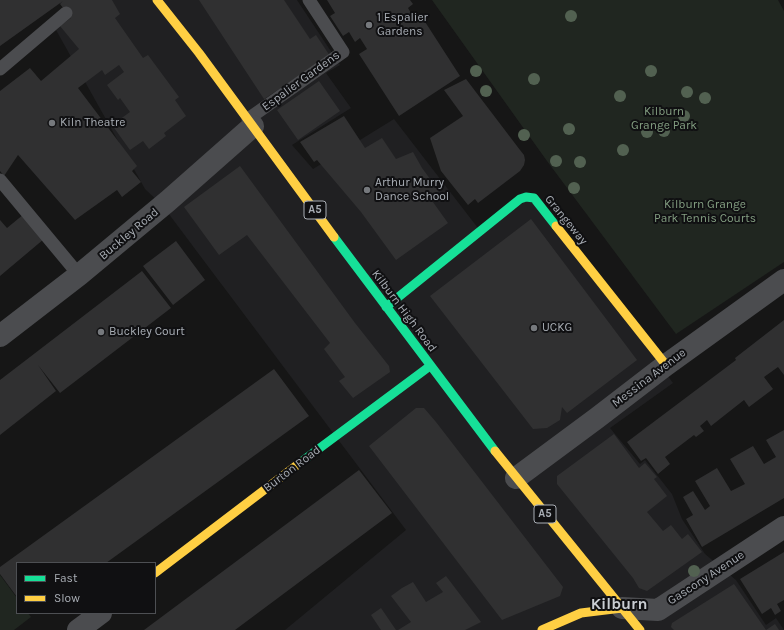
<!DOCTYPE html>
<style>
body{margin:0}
#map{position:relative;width:784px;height:630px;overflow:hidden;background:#161616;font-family:Karla,sans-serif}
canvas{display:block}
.legend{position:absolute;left:16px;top:562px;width:140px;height:52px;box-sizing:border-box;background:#101012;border:1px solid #4d4f53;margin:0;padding:5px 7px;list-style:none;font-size:12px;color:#a9aeb5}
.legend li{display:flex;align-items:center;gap:8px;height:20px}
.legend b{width:20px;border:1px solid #4d4f53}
</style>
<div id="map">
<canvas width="784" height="630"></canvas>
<ul class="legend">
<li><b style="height:5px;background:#16e098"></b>Fast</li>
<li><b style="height:5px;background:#ffcf43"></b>Slow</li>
</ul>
</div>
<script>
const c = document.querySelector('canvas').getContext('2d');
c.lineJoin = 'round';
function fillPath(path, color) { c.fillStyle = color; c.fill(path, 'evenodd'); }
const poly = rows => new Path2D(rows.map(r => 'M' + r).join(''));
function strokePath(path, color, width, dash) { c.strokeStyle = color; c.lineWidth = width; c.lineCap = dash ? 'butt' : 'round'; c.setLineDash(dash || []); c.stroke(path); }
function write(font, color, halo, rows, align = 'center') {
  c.font = font + ' Karla,sans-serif'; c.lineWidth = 4; c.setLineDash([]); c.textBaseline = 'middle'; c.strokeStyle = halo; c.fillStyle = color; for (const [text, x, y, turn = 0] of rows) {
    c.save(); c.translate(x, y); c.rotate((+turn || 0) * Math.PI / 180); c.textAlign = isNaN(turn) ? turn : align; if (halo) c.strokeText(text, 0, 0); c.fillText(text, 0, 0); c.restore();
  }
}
fillPath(poly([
 [58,0,297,0,340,65,326,73,351,108,292,145,313,169,394,119,481,232,536,194,673,383,610,428,640,464,645,460,672,494,682,519,705,554,736,580,766,625,776,618,784,630,285,630,406,530,162,205,145,189,56,30,70,18]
]), '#202022');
fillPath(poly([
 [432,0,778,0,784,11,784,262,676,334,547,161],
 [0,575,17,598,17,613,28,613,31,617,14,630,0,630]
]), '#202620');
fillPath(poly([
 [0,0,112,0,120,14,115,18,143,58,148,55,179,97,175,100,186,116,164,133,166,136,149,149,143,141,130,150,112,125,130,112,120,98,118,100,107,85,124,72,119,65,105,75,102,70,78,88,137,166,132,171,141,182,122,197,117,190,75,220,18,155,4,176,0,171,0,91,30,68,41,81,79,49,60,26,71,18,60,4,63,1,0,46],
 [199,0,284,0,310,39,316,35,330,56,264,99],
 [327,0,410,0,413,4,408,8,414,18,420,14,460,76,399,116,359,54,367,49,360,38,355,42,349,32,343,36,330,16,335,13],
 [466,79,520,150,524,155,525,160,524,165,520,171,478,203,475,199,468,205,441,171,430,138,463,116,444,90],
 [319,81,340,111,298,140,277,110],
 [344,116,365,148,382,138,396,159,413,152,422,168,439,191,430,198,448,223,396,260,361,212,317,160,314,162,300,142],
 [240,166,355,323,389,366,390,372,353,398,339,381,345,377,324,349,330,343,247,235,219,255,184,207],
 [24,214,44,239,0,276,0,220,7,228],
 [531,219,637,360,567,413,562,407,560,420,547,428,533,429,430,296],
 [176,241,205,280,173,305,143,266],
 [142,271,171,308,60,393,38,365,56,391,0,435,0,380],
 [784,320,784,375,778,367,764,377,773,389,749,407,744,400,711,426,707,420,700,426,704,431,696,437,694,435,665,457,670,464,658,474,646,458,641,461,627,442,736,360,735,358],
 [274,369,309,416,106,563,17,563,17,597,0,574,0,567],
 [416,408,424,408,436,422,563,587,560,596,502,620,369,446],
 [784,430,784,498,702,547,686,519,693,515,683,497,693,491,705,510,710,506,695,481,717,468,731,491,745,484,730,459,753,446,764,464,776,457,766,440],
 [614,434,639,468,645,463,657,477,654,479,667,496,647,512,663,531,671,525,682,539,688,534,702,552,647,591,639,588,633,578,557,484,557,476],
 [359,470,392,513,235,630,144,630],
 [784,552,784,600,777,604,781,611,775,615,771,608,762,614,740,579],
 [446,576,481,622,465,630,398,630,411,622,391,596,402,588,413,582,426,602,443,592,436,583],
 [734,584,766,630,674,630,671,627,672,623],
 [381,608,396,630,381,630,371,615],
 [775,624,779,630,766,630]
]), '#303031');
strokePath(poly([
 [0,69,66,13],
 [248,119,343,52,309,0],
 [0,180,79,275]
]), '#4b4c4f', 13);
strokePath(poly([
 [0,336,79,275,168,201,253,126],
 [516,478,597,418,666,365,784,280],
 [622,608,658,610,784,527],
 [78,630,101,613]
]), '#4b4c4f', 22);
strokePath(poly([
 [334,237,495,451],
 [386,307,520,199,526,197,534,198,556,226],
 [301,462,430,366]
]), '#16e098', 9);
strokePath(poly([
 [157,0,199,53,334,237],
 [556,226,666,365],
 [495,451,640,630],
 [155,573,301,462],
 [542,630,581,613,622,608]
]), '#ffcf43', 9);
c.fillStyle = '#526151';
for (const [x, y] of [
 [571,16],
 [476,71],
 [651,71],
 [534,79],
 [486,91],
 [687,92],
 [620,96],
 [705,98],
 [684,116],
 [569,129],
 [664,131],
 [647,132],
 [524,135],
 [623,150],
 [556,161],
 [580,162],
 [574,188],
 [694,571]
]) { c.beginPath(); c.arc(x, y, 6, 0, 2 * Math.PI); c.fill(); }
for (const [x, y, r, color] of [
 [369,25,4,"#76797d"],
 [52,123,4,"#76797d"],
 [367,190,4,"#76797d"],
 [534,328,4,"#76797d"],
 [101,332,4,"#76797d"]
]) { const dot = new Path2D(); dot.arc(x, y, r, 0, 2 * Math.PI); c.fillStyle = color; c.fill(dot); strokePath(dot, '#101012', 1.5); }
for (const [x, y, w] of [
 [315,210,22],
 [545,514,22]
]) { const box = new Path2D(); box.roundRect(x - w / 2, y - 9, w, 18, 3); c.fillStyle = '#101012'; c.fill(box); strokePath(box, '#a9aeb5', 1); }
write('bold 11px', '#a9aeb5', null, [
 ["A5",315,210],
 ["A5",545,514]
]);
write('12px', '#a9aeb5', '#101012', [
 ["1 Espalier",377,18],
 ["Gardens",377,32],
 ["Kiln Theatre",60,123],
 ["Arthur Murry",375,183],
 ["Dance School",375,197],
 ["UCKG",542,328],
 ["Buckley Court",109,332]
], 'left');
write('12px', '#a9aeb5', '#101012', [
 ["Espalier Gardens",301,81,-36],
 ["Grangeway",566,220,51],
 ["Buckley Road",129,234,-40],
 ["Kilburn High Road",404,311,53],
 ["Messina Avenue",649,378,-37],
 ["Burton Road",292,469,-37],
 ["Gascony Avenue",706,578,-33]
]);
write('12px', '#849f82', '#101012', [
 ["Kilburn",664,112],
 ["Grange Park",664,126],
 ["Kilburn Grange",705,205],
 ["Park Tennis Courts",705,219]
]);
write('bold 16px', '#c9cdd2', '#101012', [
 ["Kilburn",619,604]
]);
</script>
